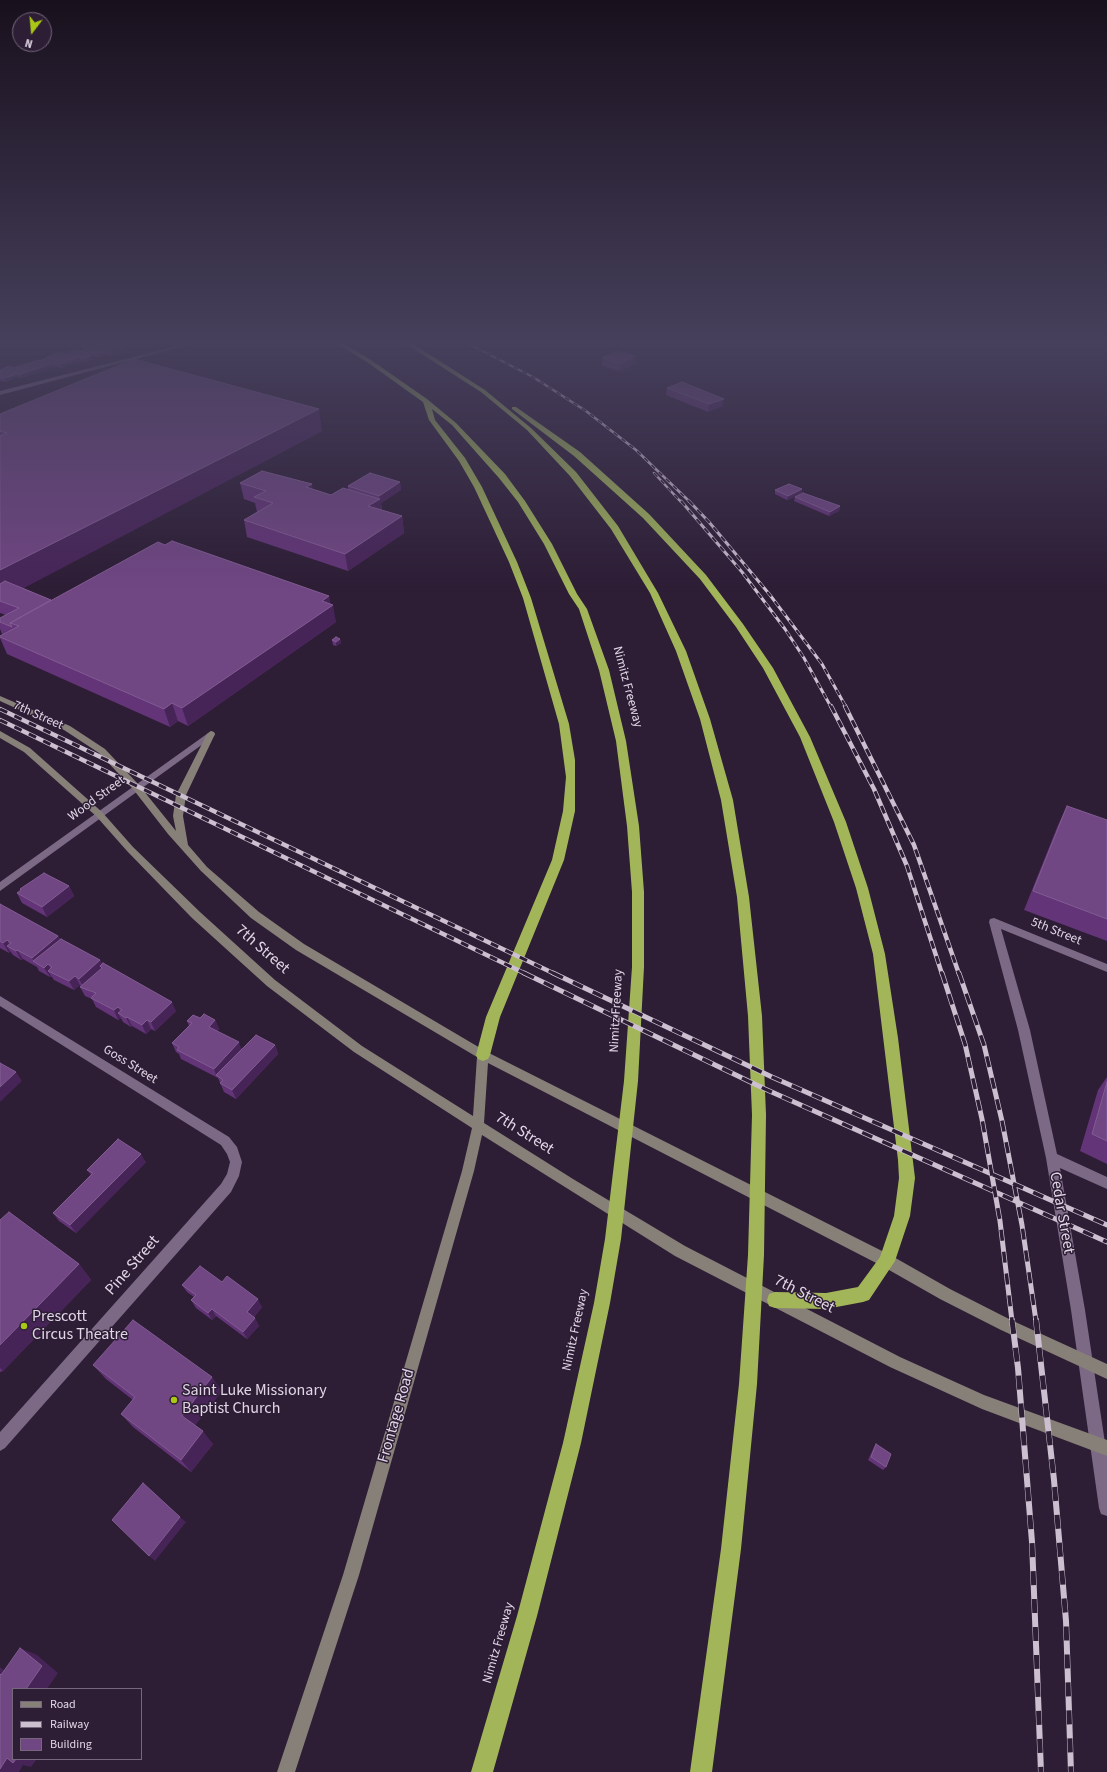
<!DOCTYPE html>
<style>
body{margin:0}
#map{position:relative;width:1107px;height:1772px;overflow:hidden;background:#2d1d35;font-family:"Source Sans 3",sans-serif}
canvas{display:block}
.legend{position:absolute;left:12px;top:1688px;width:130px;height:72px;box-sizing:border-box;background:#2d1d35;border:1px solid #75677c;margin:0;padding:5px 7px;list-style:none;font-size:12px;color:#e1d6e6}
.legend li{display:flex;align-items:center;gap:8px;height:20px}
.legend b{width:20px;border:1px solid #75677c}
.north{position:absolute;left:12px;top:12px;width:40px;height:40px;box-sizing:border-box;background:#2d1d35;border:1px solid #75677c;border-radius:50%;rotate:196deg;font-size:11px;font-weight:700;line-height:16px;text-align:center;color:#e1d6e6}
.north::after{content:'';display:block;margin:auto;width:14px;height:18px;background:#abc716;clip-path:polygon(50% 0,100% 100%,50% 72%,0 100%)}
</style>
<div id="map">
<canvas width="1107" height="1772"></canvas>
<ul class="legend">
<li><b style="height:5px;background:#878078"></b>Road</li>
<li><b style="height:5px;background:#cbbfd0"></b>Railway</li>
<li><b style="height:11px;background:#704683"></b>Building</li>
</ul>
<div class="north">N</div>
</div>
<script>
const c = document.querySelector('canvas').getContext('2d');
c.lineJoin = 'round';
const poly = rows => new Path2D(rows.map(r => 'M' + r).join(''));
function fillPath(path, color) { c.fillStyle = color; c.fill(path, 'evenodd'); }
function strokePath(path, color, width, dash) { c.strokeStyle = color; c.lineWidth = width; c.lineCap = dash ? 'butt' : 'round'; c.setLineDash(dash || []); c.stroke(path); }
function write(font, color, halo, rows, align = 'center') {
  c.font = font + ' "Source Sans 3",sans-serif'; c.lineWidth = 3; c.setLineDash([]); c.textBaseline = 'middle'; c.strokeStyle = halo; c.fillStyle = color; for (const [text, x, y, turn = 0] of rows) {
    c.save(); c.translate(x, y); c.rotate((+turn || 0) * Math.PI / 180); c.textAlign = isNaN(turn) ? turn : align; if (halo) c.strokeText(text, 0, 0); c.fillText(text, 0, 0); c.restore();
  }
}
fillPath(poly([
 [185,344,192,344,0,395,0,391,185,344],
 [211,731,215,734,214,736,0,891,0,882,211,731],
 [994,918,1107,964,1107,972,1001,929,1030,1030,1057,1154,1107,1177,1107,1189,1060,1168,1085,1310,1107,1456,1107,1516,1101,1514,1099,1508,1071,1310,1046,1158,1018,1030,989,922,990,919,994,918],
 [0,996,229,1137,237,1147,242,1162,239,1176,231,1192,5,1448,0,1451,0,1432,221,1184,227,1174,230,1162,227,1154,221,1145,0,1006,0,996]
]), '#7c6985');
fillPath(poly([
 [0,696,70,726,105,749,139,785,176,831,173,816,176,795,207,734,211,731,214,732,215,734,186,795,183,816,188,845,207,867,259,912,304,944,487,1052,892,1256,950,1289,1011,1320,1107,1364,1107,1379,1001,1330,940,1299,882,1266,488,1063,484,1123,573,1179,685,1246,900,1357,984,1395,1107,1440,1107,1456,982,1409,890,1367,675,1256,482,1135,474,1171,359,1575,295,1772,277,1772,343,1575,462,1171,472,1128,354,1052,267,986,192,918,127,851,96,816,24,752,0,738,0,731,30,748,102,812,133,847,200,912,275,980,362,1046,473,1116,477,1057,296,950,251,918,201,871,168,834,133,789,99,753,64,730,0,701,0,696]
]), '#878078');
fillPath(poly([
 [337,344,344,344,371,360,427,399,456,423,505,474,525,501,552,544,577,594,587,609,609,670,626,741,639,826,644,892,644,967,638,1081,621,1239,610,1303,581,1443,537,1616,493,1772,471,1772,517,1616,563,1443,594,1303,605,1239,624,1081,632,967,632,892,627,826,616,741,599,670,579,609,569,594,544,544,518,502,499,478,452,425,432,409,435,420,465,458,482,487,517,562,531,598,569,724,575,760,575,811,564,860,500,1017,490,1055,488,1059,483,1061,478,1059,476,1055,486,1017,552,860,563,811,566,777,559,724,523,598,509,562,474,487,459,461,429,420,423,402,367,362,337,344],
 [406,344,413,344,485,390,531,428,576,472,618,526,658,593,686,651,710,719,733,800,749,897,762,1016,766,1115,764,1255,757,1384,741,1549,712,1772,690,1772,721,1549,739,1384,748,1255,752,1115,748,1016,737,897,721,800,700,719,676,651,650,593,611,529,570,476,527,430,481,392,406,344],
 [512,407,516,407,580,452,649,514,706,575,743,624,773,668,810,737,846,822,868,888,885,954,898,1038,915,1178,910,1216,895,1261,869,1300,863,1302,826,1309,775,1308,769,1306,767,1300,769,1294,775,1292,826,1293,858,1287,880,1257,894,1216,899,1178,898,1160,873,954,856,888,834,822,800,737,763,668,736,627,700,579,643,518,574,456,512,409,512,407]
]), '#a2b659');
const railFar4 = poly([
 [469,344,533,377,586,411,636,450,690,502],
 [654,473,681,502]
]);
const railFar3 = poly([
 [681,501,742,572,785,629,804,658,831,707],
 [689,501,709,522,770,595,822,664,846,707]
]);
const railFar2 = poly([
 [831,706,874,789,907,866,942,974],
 [845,706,914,845,959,974],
 [0,709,555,974],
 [0,720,526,974]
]);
const railFar1 = poly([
 [524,973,765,1089,1107,1242],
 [553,973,772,1077,1107,1225],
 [942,973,965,1044,982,1119,1000,1221,1012,1321],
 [959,973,984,1045,1002,1121,1022,1225,1036,1321]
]);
const rail = poly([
 [1012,1320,1018,1368,1032,1542,1041,1772],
 [1036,1320,1054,1480,1066,1621,1071,1772]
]);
strokePath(railFar4, '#cbbfd0', 2.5);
strokePath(railFar3, '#cbbfd0', 3);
strokePath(railFar2, '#cbbfd0', 4.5);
strokePath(railFar1, '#cbbfd0', 5);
strokePath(rail, '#cbbfd0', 6);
strokePath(railFar4, '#2d1d35', 1.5, [5]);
strokePath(railFar3, '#2d1d35', 2, [6]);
strokePath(railFar2, '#2d1d35', 3, [8]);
strokePath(railFar1, '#2d1d35', 3.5, [11]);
strokePath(rail, '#2d1d35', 5, [14]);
fillPath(poly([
 [79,344,124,344,126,351,112,356,106,355,99,358,90,355,92,360,86,362,81,361,72,364,69,363,69,365,62,368,55,367,22,378,15,377,15,378,6,382,0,381,0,370,16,368,16,367,42,360,64,354,83,352,83,350,85,349,80,347],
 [602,358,636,364,620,371,602,366],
 [667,388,723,406,708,412,666,395],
 [0,414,322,431,23,588,51,600,329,596,330,604,336,622,188,726,178,721,170,727,7,654,0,638,0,636,3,634,2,634,0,629,0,618,6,615,0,613],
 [400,482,401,490,381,503,382,510,402,516,404,533,348,571,247,537,244,520,257,512,255,503,244,499,240,483,312,489,331,495,348,489,348,486],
 [802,489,801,494,787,500,775,494,775,490],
 [795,497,840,506,839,511,829,516,794,501],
 [340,639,341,643,336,646,333,645,332,640],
 [1067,806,1107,820,1107,941,1024,910,1058,825],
 [69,886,74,896,47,917,22,903,17,893,20,891,20,889],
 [0,904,58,936,60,939,100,960,102,964,176,1011,155,1031,151,1029,146,1034,132,1026,131,1027,123,1022,121,1018,118,1020,96,1007,92,999,85,996,80,987,81,986,80,985,74,990,54,980,51,976,50,977,39,971,37,967,23,959,21,960,13,955,10,951,9,953,0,948],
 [200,1018,215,1020,219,1029,217,1031,242,1049,275,1045,278,1054,236,1099,224,1092,218,1078,181,1059,179,1054,176,1052,172,1043,189,1026,187,1021],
 [1107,1077,1107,1164,1080,1151,1098,1090],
 [146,1162,76,1233,59,1221,53,1213,91,1175,87,1170],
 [0,1220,79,1264,91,1280,3,1371,0,1372],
 [222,1282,262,1307,254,1317,259,1326,247,1339,216,1316,212,1320,196,1308,191,1300,194,1297,187,1292,182,1285],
 [93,1365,222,1391,195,1425,213,1444,191,1472,133,1427,121,1414,133,1400,106,1379],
 [876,1444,886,1467,883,1470,868,1460,874,1447]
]), '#633477');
fillPath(poly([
 [124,344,126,351,112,356,110,349],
 [105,352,107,355,99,358,98,354],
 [89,353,90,357,91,356,92,360,86,362,85,358],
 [636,356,636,364,620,371,620,364],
 [80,357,81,361,72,364,71,360],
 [66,359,67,361,68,361,69,365,62,368,61,364,64,360],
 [54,363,55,367,22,378,21,374],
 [13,373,15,378,6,382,5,378],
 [724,399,723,406,708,412,709,404],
 [319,409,322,431,1,600,0,598,0,570],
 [400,482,401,490,381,503,382,515,368,506,379,499,379,496],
 [312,484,314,500,306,487],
 [802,489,801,494,787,500,788,496],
 [840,506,839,511,829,516,830,512],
 [402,516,404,533,348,571,345,554],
 [329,596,331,606,333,605,336,622,188,726,182,708,322,601],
 [340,639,341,643,336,646,336,642],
 [172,703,178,721,170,727,164,709],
 [69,886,74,896,47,917,42,907],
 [58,936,63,946,34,961,32,958],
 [7,940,12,949,7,946,10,951,9,953,3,943],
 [17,950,23,959,21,960,16,951],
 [100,960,105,970,100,966,103,972,84,988,79,979],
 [48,964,53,973,48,971,51,976,50,977,44,968],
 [75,976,80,985,74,990,69,981],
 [172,1002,176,1011,155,1031,151,1022],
 [118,1007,122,1015,118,1013,121,1018,118,1020,114,1010],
 [127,1017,132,1026,131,1027,126,1018],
 [147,1020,151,1029,146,1034,142,1025],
 [215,1020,219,1029,213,1036,209,1027],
 [239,1042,242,1051,216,1075,214,1069],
 [275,1045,278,1054,236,1099,232,1090],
 [16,1072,22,1081,0,1102,0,1087],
 [141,1154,146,1162,76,1233,70,1225],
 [79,1264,91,1280,3,1371,0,1368,0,1345],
 [258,1299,262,1307,251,1320,247,1312],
 [212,1309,216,1316,212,1320,208,1313],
 [255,1318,259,1326,247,1339,243,1332],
 [212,1377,222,1391,192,1429,182,1416],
 [203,1431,213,1444,191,1472,181,1460],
 [180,1517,186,1522,155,1561,149,1556],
 [20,1648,37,1655,58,1673,47,1689,26,1689],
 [0,1667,18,1681,0,1674],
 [7,1758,16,1759,37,1759,31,1767,23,1765,19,1772,0,1772,0,1769]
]), '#472458');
const building = poly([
 [91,344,123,344,110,349,91,344],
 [89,347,93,348,91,349,105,352,98,354,83,350,89,347],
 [74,350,80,351,89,353,88,355,91,356,85,358,80,357,71,360,66,359,64,360,68,361,61,364,54,363,21,374,13,373,11,374,14,375,5,378,0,377,0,370,9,366,26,371,16,367,39,360,45,361,42,360,58,352,64,354,74,350],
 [617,351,636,356,620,364,602,358,617,351],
 [134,359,319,409,0,570,0,436,7,433,0,431,0,414,134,359],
 [682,382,724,399,709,404,667,388,682,382],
 [262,471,312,484,306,487,331,495,343,488,380,499,368,506,402,516,345,554,244,520,273,503,254,497,266,491,240,483,262,471],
 [370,473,400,482,379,496,348,486,370,473],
 [789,484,802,489,788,496,775,490,789,484],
 [803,493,840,506,830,512,795,497,803,493],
 [172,541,329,596,322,601,333,605,182,708,172,703,164,709,0,637,0,636,19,626,10,623,158,542,165,545,172,541],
 [5,581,51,600,10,623,12,627,0,622,0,618,19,608,0,601,0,584,5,581],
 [336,637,340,639,336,642,332,640,336,637],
 [1067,806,1107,820,1107,919,1033,891,1067,806],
 [44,873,69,886,42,907,17,893,21,890,20,889,44,873],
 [0,904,58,936,32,958,17,950,16,951,7,946,11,943,7,940,3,943,0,941,0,904],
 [61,939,100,960,79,979,75,976,69,981,48,971,52,967,48,964,44,968,33,961,61,939],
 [103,963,172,1002,151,1022,147,1020,142,1025,127,1017,126,1018,118,1013,122,1010,118,1007,114,1010,91,998,96,993,80,987,102,968,100,966,103,963],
 [204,1014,215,1020,209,1027,239,1042,214,1069,177,1050,179,1047,172,1043,192,1023,187,1021,193,1015,200,1018,204,1014],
 [256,1035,275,1045,232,1090,220,1083,223,1080,216,1075,256,1035],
 [0,1063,16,1072,0,1087,0,1063],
 [1107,1082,1107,1141,1092,1134,1107,1082],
 [118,1139,141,1154,70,1225,53,1213,93,1173,87,1170,118,1139],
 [9,1212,79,1264,0,1345,0,1220,9,1212],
 [200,1266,222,1282,227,1276,258,1299,247,1312,255,1318,243,1332,212,1309,208,1313,191,1300,196,1295,182,1285,200,1266],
 [133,1320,212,1377,182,1416,203,1431,181,1460,121,1414,135,1397,93,1365,133,1320],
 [876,1444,891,1454,886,1467,871,1457,876,1444],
 [143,1483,180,1517,149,1556,112,1520,143,1483],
 [20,1648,42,1666,26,1689,13,1689,13,1759,16,1759,13,1763,7,1758,0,1769,0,1674,1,1675,20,1648]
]);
fillPath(building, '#704683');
strokePath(building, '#825c93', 1);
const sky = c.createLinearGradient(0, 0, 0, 592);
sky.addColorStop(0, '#19101d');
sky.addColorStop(0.58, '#46405c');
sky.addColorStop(1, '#46405c00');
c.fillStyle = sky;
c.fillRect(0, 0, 1107, 592);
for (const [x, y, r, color] of [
 [24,1326,4,"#abc716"],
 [174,1400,4,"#abc716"]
]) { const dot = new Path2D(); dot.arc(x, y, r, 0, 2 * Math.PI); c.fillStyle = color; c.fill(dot); strokePath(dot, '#2d1d35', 1.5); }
write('13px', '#e1d6e6', '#2d1d35', [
 ["Nimitz Freeway",627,687,75],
 ["7th Street",38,716,24],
 ["Wood Street",97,799,-36],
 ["5th Street",1056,932,22],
 ["Nimitz Freeway",617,1011,-87],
 ["Goss Street",130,1065,32],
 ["Nimitz Freeway",576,1330,-78],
 ["Nimitz Freeway",499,1643,-74]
]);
write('16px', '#e1d6e6', '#2d1d35', [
 ["7th Street",262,950,41],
 ["7th Street",524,1134,32],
 ["Cedar Street",1061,1213,80],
 ["Pine Street",133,1266,-49],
 ["7th Street",804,1295,27],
 ["Frontage Road",397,1416,-74]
]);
write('16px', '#e1d6e6', '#2d1d35', [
 ["Prescott",32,1317],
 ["Circus Theatre",32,1335],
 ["Saint Luke Missionary",182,1391],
 ["Baptist Church",182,1409]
], 'left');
</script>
